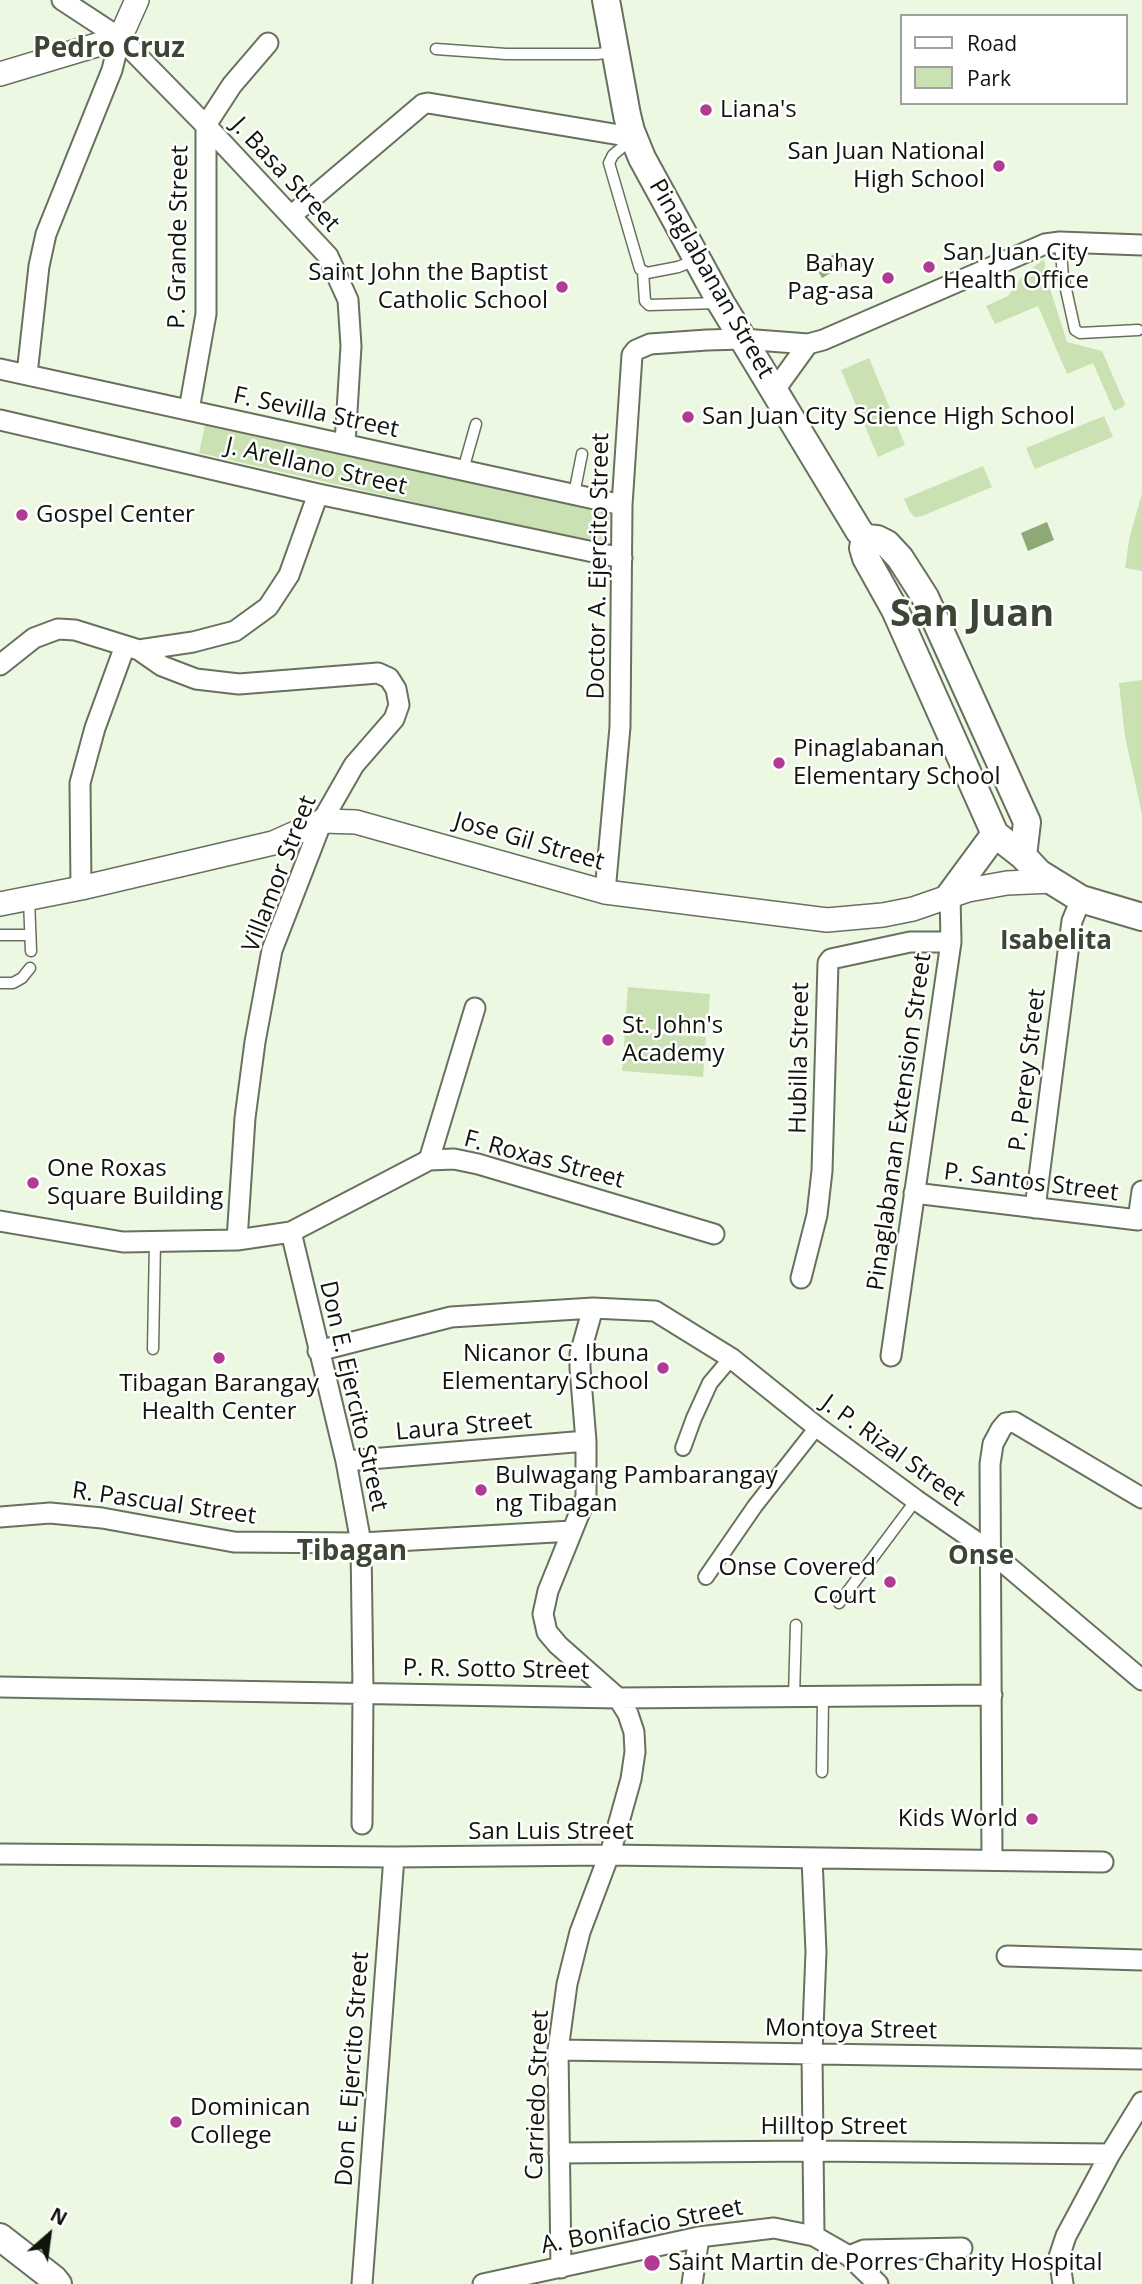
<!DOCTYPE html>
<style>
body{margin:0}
#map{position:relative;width:1142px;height:2284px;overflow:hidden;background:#edf8e3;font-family:"Open Sans",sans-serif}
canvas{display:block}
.legend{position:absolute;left:900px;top:14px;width:228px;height:91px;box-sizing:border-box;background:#fff;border:2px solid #9fa19e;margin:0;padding:9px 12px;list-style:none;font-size:21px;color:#10140d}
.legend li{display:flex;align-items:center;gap:14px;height:35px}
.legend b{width:35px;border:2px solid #9fa19e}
.north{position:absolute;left:14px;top:2200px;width:70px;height:70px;-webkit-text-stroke:5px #fff;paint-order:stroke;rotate:28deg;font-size:19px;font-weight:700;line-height:28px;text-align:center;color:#10140d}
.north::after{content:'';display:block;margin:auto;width:24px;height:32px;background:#10140d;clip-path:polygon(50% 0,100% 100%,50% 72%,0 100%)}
</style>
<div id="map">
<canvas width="1142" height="2284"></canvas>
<ul class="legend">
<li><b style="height:9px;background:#fff"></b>Road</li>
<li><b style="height:19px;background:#cae2b3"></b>Park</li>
</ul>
<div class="north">N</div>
</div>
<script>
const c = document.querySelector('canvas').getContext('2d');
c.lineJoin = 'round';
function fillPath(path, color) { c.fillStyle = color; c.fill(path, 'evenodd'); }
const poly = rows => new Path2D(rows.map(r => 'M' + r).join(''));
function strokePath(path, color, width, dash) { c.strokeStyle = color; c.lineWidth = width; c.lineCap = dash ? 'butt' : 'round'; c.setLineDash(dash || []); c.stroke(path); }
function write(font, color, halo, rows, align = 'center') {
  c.font = font + ' "Open Sans",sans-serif'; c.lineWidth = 5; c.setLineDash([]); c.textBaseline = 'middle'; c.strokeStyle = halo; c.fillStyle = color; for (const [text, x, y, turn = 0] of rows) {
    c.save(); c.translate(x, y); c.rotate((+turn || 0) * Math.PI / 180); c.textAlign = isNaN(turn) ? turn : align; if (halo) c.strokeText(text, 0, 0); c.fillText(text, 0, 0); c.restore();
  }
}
fillPath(poly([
 [1044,259,1047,279,1067,342,1102,351,1125,404,1123,407,1114,411,1093,363,1067,374,1038,306,995,324,986,306,1008,296,1023,275],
 [869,358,905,445,878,457,841,370],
 [1104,416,1113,437,1035,469,1026,448],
 [206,420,610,514,606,546,199,453],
 [983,466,992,487,922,516,915,517,910,512,904,499],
 [1142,493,1142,571,1125,568,1129,540],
 [1142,680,1142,814,1125,737,1119,683],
 [628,987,710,994,707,1034,625,1027],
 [625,1031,706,1037,703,1077,622,1071]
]), '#cae2b3');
fillPath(poly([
 [838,252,845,265,822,278,815,265],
 [1047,522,1054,540,1028,551,1021,533]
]), '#8fa976');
const service = poly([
 [436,49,506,54,597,54,615,52],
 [633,138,613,155,609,163,640,269,647,273,678,267,696,260],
 [1060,242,1063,276,1075,330,1080,333,1138,330],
 [643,272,645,301,649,305,719,303],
 [463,470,476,424],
 [574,494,582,454],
 [29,899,31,951],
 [0,935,30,935],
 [0,983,13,983,22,978,30,968],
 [153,1349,155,1242],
 [839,1603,916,1500],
 [794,1697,796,1625],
 [822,1772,823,1697]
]);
const pedestrian = poly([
 [683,1448,694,1418,710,1383,731,1358],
 [706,1577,755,1506,817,1427]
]);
const minor = poly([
 [62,0,120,38,216,136,328,256,348,300,351,346,345,444],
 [292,215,423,104,428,103,620,135,631,131],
 [0,369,622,505],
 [27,374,39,266,46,234,112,70,120,38],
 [774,391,808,344],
 [189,410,206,314,206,125,232,85,268,43],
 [0,420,318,494,622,558],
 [139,650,162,666,196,679,239,684,378,673,389,678,396,689,399,705,394,719,354,765,322,821,272,950,255,1042,245,1118,237,1240],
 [0,665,34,638,58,629,75,630,139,650,193,642,235,631,268,607,289,575,318,494],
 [81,888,80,783,95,728,125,646],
 [605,892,620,727,622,505,632,355,636,350,650,344,707,340,743,339,808,344,823,340,1045,244,1060,242,1142,245],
 [429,1160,475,1008],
 [914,1193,1138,1220,1142,1191],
 [1035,1208,1072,921,1081,899],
 [0,1221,123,1242,237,1240,291,1232,429,1160,454,1159,478,1164,714,1234],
 [291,1232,346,1461,361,1543,363,1691,362,1824],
 [801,1278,817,1215,822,1171,828,963,831,959,910,942,951,942],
 [318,1351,451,1317,593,1308,655,1311,731,1358,817,1427,916,1500,991,1552,1142,1680],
 [891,1356,951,942,950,895],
 [346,1461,586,1441],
 [0,1517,50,1513,102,1518,234,1542,361,1543,572,1531],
 [0,1687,618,1698,992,1695],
 [0,1854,394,1857,609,1855,1103,1862],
 [812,1858,816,1952,812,2054,814,2236],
 [992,1860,990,1464,993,1444,1001,1429,1006,1423,1014,1422,1142,1498],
 [1007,1956,1142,1960],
 [558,2050,1142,2059],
 [559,2153,814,2151,1110,2154],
 [849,2256,864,2250,962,2248],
 [561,2268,558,2050,567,1984,580,1932,612,1847,631,1779,635,1752,634,1732,628,1714,618,1698,558,1645,547,1632,543,1614,548,1591,586,1497,586,1441,580,1368,580,1354,593,1308],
 [362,2284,394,1857],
 [483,2284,699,2237,774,2228,814,2236,849,2256,878,2284],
 [692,2284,699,2237],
 [1063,2284,1059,2257,1066,2236,1110,2154,1142,2102]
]);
const tertiary = poly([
 [0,74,120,38,137,0],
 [0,904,81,888,273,843,322,821,356,822,605,892,827,920,883,915,913,909,968,890,1007,883,1052,881]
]);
const secondary = poly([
 [606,0,627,115,631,131,642,158,721,303,859,531,865,538,877,539,887,544,900,558,925,597,1027,822,1023,856],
 [865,538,863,548,866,558,895,610,995,834,1023,856,1039,873,1081,899,1142,917],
 [950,895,995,834],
 [0,2237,54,2279,58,2284]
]);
strokePath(service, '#67715e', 13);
strokePath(pedestrian, '#67715e', 18);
strokePath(minor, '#67715e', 23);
strokePath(tertiary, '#67715e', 26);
strokePath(secondary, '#67715e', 30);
strokePath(service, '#fff', 10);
strokePath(pedestrian, '#fff', 14);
strokePath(minor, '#fff', 19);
strokePath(tertiary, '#fff', 23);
strokePath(secondary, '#fff', 26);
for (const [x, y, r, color] of [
 [706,110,7,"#b13b92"],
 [999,166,7,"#b13b92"],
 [929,267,7,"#b13b92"],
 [888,278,7,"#b13b92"],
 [562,287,7,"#b13b92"],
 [688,417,7,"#b13b92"],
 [22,515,7,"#b13b92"],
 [779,763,7,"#b13b92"],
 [608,1040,7,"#b13b92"],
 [33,1183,7,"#b13b92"],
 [219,1358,7,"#b13b92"],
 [663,1368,7,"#b13b92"],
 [481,1490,7,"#b13b92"],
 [890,1582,7,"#b13b92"],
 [1032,1819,7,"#b13b92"],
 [176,2122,7,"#b13b92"],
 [652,2263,9,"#b13b92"]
]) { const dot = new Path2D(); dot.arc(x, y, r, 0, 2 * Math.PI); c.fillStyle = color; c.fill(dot); strokePath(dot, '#fff', 2.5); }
write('24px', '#10140d', '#fff', [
 ["Liana's",720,110],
 ["San Juan National",985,152,"right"],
 ["High School",985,180,"right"],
 ["San Juan City",943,253],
 ["Health Office",943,281],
 ["Bahay",874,264,"right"],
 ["Pag-asa",874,292,"right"],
 ["Saint John the Baptist",548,273,"right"],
 ["Catholic School",548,301,"right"],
 ["San Juan City Science High School",702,417],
 ["Gospel Center",36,515],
 ["Pinaglabanan",793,749],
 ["Elementary School",793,777],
 ["St. John's",622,1026],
 ["Academy",622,1054],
 ["One Roxas",47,1169],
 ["Square Building",47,1197],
 ["Nicanor C. Ibuna",649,1354,"right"],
 ["Elementary School",649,1382,"right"],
 ["Tibagan Barangay",219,1384,"center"],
 ["Health Center",219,1412,"center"],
 ["Bulwagang Pambarangay",495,1476],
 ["ng Tibagan",495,1504],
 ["Onse Covered",876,1568,"right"],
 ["Court",876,1596,"right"],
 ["Kids World",1018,1819,"right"],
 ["Dominican",190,2108],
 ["College",190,2136],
 ["Saint Martin de Porres Charity Hospital",668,2263]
], 'left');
write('24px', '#10140d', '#fff', [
 ["J. Basa Street",285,175,47],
 ["P. Grande Street",179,237,-89],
 ["Pinaglabanan Street",711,279,60],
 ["F. Sevilla Street",316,413,12],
 ["J. Arellano Street",316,467,13],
 ["Doctor A. Ejercito Street",599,566,-89],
 ["Jose Gil Street",529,842,16],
 ["Villamor Street",280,874,-69],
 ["Hubilla Street",800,1058,-89],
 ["P. Perey Street",1028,1070,-83],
 ["Pinaglabanan Extension Street",900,1122,-82],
 ["F. Roxas Street",544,1160,15],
 ["P. Santos Street",1031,1183,7],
 ["Don E. Ejercito Street",353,1396,77],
 ["Laura Street",464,1427,-5],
 ["J. P. Rizal Street",893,1451,36],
 ["R. Pascual Street",164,1504,8],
 ["P. R. Sotto Street",496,1670,1],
 ["San Luis Street",551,1832],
 ["Montoya Street",851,2030,1],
 ["Don E. Ejercito Street",353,2069,-86],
 ["Carriedo Street",538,2095,-88],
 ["Hilltop Street",834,2127],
 ["A. Bonifacio Street",642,2227,-11]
]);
write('bold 26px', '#3d4635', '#fff', [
 ["Isabelita",1056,942],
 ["Onse",981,1557]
]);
write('bold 28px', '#3d4635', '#fff', [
 ["Pedro Cruz",109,49],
 ["Tibagan",352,1552]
]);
write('bold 38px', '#3d4635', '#fff', [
 ["San Juan",972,615]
]);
</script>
